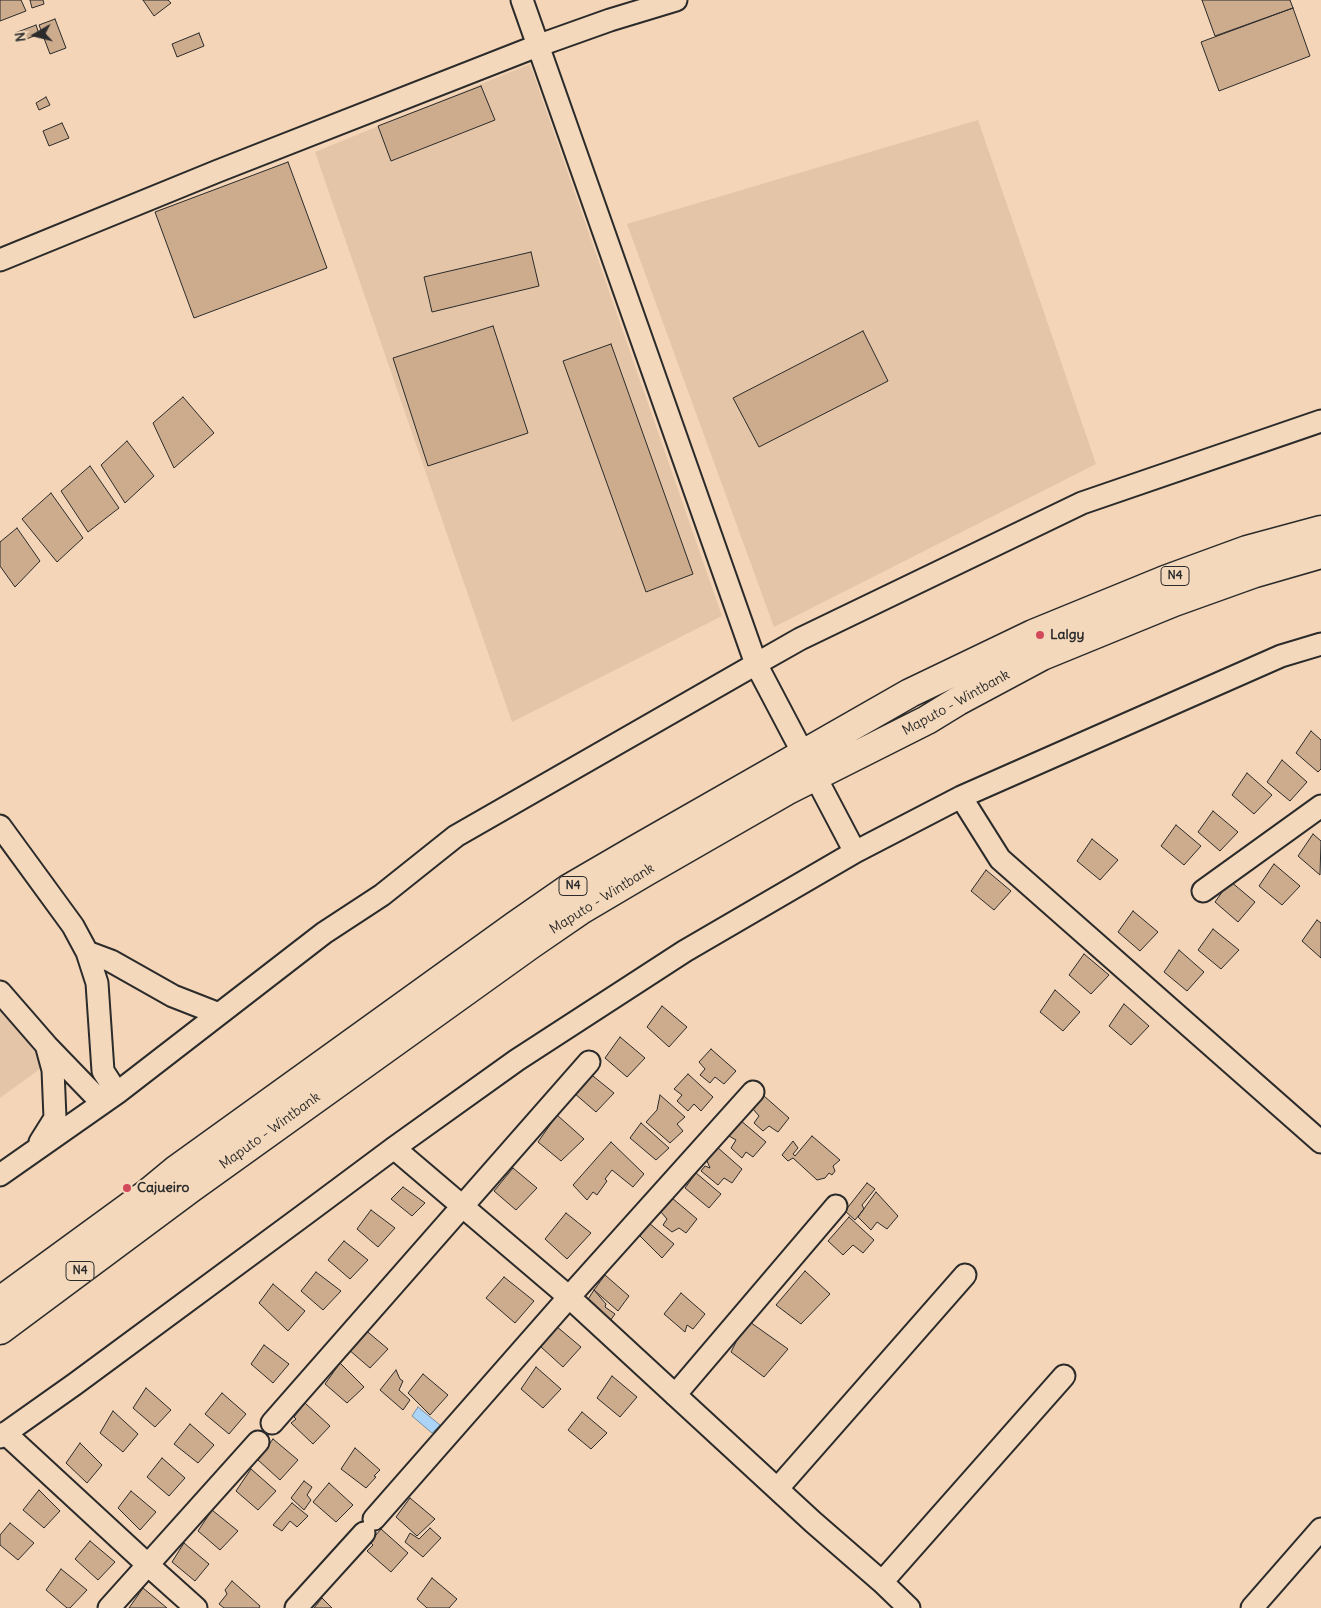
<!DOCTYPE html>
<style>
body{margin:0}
#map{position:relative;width:1321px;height:1608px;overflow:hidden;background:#f4d5b7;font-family:Delius,sans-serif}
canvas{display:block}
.north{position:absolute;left:10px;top:10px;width:50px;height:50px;-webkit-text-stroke:4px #f4d8bb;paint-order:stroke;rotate:262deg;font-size:14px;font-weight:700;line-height:20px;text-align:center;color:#2b2b2b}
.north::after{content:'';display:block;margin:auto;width:18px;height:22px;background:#2b2b2b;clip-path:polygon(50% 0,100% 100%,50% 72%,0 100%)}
</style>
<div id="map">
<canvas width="1321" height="1608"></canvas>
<div class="north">N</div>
</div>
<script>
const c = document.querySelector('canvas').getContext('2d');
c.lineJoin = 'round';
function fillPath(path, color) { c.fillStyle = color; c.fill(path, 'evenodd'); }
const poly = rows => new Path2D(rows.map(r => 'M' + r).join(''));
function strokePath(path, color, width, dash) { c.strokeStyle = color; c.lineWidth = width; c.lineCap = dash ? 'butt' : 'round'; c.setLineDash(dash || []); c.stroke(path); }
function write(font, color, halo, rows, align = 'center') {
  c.font = font + ' Delius,sans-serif'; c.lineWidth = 4; c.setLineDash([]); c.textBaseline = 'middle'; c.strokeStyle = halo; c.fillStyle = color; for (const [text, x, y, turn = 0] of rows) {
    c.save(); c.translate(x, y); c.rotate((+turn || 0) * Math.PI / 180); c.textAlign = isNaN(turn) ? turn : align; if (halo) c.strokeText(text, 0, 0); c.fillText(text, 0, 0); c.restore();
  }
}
fillPath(poly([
 [530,64,722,616,512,722,315,152],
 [978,120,1096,464,774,627,627,224],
 [0,1007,48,1063,0,1098]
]), '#e4c5a7');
const water = poly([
 [418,1407,440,1425,432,1433,412,1416,418,1407]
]);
fillPath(water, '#acd4f6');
strokePath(water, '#7890a5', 1);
const building = poly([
 [0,0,21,0,26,11,0,21,0,0],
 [30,0,43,0,44,4,32,8,30,0],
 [143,0,168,0,171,3,154,16,143,0],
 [1202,0,1290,0,1293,8,1215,36,1202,0],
 [1293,8,1310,56,1219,91,1201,42,1293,8],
 [55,19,66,48,50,54,39,25,55,19],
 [36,25,39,34,19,42,15,33,36,25],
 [199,33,204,46,177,57,172,44,199,33],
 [481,86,495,120,391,161,378,126,481,86],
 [46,97,50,105,39,110,36,103,46,97],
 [62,123,69,138,49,146,43,131,62,123],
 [288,162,327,268,194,318,155,212,288,162],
 [531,252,539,286,432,312,424,277,531,252],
 [493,326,528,433,428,466,393,358,493,326],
 [863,331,888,381,759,447,733,398,863,331],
 [611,344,693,574,646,592,563,361,611,344],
 [183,397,214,433,174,468,153,423,183,397],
 [127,441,154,476,125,503,101,465,127,441],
 [90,466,119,508,88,532,61,491,90,466],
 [51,493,83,538,57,562,22,519,51,493],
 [17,528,40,561,15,587,0,566,0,542,17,528],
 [1311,731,1321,740,1321,769,1318,772,1296,753,1311,731],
 [1282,760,1307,782,1290,801,1267,782,1282,760],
 [1247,773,1272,795,1254,814,1232,795,1247,773],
 [1213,811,1238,832,1220,851,1198,832,1213,811],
 [1176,825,1201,846,1184,865,1161,846,1176,825],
 [1313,834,1321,841,1320,875,1298,856,1313,834],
 [1092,839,1118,860,1100,880,1077,861,1092,839],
 [1274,864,1300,886,1282,905,1259,886,1274,864],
 [986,870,1011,891,994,910,971,891,986,870],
 [1230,881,1255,902,1238,922,1215,902,1230,881],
 [1133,911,1158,932,1140,951,1118,932,1133,911],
 [1317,920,1321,923,1321,958,1302,941,1317,920],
 [1213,929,1239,950,1221,969,1198,950,1213,929],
 [1179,950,1204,972,1187,991,1164,972,1179,950],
 [1084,954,1109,975,1091,994,1069,975,1084,954],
 [1055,990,1080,1012,1063,1031,1040,1012,1055,990],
 [1124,1004,1149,1026,1131,1045,1109,1026,1124,1004],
 [662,1006,687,1027,669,1047,647,1027,662,1006],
 [620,1037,645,1058,627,1077,605,1058,620,1037],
 [711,1049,736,1071,724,1084,715,1077,710,1083,700,1075,705,1069,699,1062,711,1049],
 [588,1072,614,1093,596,1112,574,1093,588,1072],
 [688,1074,713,1097,701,1111,694,1104,688,1111,677,1101,682,1095,674,1089,688,1074],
 [660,1095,685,1117,677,1124,683,1131,670,1143,646,1122,657,1110,660,1095],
 [764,1096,789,1118,778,1132,769,1126,763,1131,754,1123,759,1116,753,1109,764,1096],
 [557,1115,584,1139,561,1161,538,1142,557,1115],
 [740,1120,766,1142,753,1157,746,1152,742,1158,731,1148,736,1140,729,1136,740,1120],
 [641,1123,669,1148,656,1160,630,1138,641,1123],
 [812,1136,840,1160,833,1166,835,1171,832,1175,829,1173,825,1178,817,1180,793,1158,788,1161,782,1155,793,1141,798,1148,793,1154,795,1156,812,1136],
 [611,1142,644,1174,633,1187,612,1170,605,1179,607,1181,597,1195,593,1192,587,1200,573,1185,611,1142],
 [717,1147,742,1169,732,1183,724,1178,718,1185,701,1171,705,1166,710,1168,707,1161,717,1147],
 [513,1168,537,1188,516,1210,494,1191,513,1168],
 [696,1173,721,1194,709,1208,685,1188,696,1173],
 [867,1183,875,1189,862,1205,864,1209,855,1220,845,1211,867,1183],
 [403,1187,425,1203,412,1216,391,1199,403,1187],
 [876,1192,898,1216,887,1229,877,1222,871,1230,858,1217,876,1192],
 [672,1198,697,1219,686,1233,679,1228,672,1232,663,1225,667,1219,661,1212,672,1198],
 [371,1210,395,1228,378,1247,357,1229,371,1210],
 [566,1213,591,1233,567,1259,545,1239,566,1213],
 [849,1217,874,1240,863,1253,853,1245,843,1255,828,1241,849,1217],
 [649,1223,674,1244,662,1258,640,1236,649,1223],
 [344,1241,368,1260,350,1279,328,1260,344,1241],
 [805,1271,830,1294,801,1324,776,1305,805,1271],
 [316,1272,341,1291,323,1310,301,1291,316,1272],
 [605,1275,629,1296,618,1311,594,1290,605,1275],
 [504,1277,534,1301,515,1323,486,1298,504,1277],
 [273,1284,305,1311,288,1331,259,1303,273,1284],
 [594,1290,606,1304,605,1307,615,1314,610,1321,587,1301,594,1290],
 [681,1293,705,1314,693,1329,687,1325,685,1332,664,1314,681,1293],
 [747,1320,788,1349,764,1377,731,1352,747,1320],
 [556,1326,581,1347,563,1367,541,1347,556,1326],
 [363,1328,388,1349,370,1368,348,1349,363,1328],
 [264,1345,289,1364,273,1383,251,1364,264,1345],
 [340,1363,364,1387,347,1403,325,1384,340,1363],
 [536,1367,561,1389,543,1408,521,1389,536,1367],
 [396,1370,400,1379,403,1381,399,1390,410,1400,403,1410,380,1390,396,1370],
 [423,1374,448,1395,430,1415,408,1393,423,1374],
 [612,1376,637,1397,620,1417,597,1398,612,1376],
 [146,1388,171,1410,155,1427,133,1408,146,1388],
 [222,1393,246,1414,229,1434,205,1414,222,1393],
 [305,1403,330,1426,313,1444,291,1423,296,1419,294,1417,305,1403],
 [113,1411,138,1434,123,1452,100,1433,113,1411],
 [582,1412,607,1433,591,1449,568,1430,582,1412],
 [190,1424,214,1445,198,1463,174,1444,190,1424],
 [273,1439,298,1460,280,1480,258,1460,273,1439],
 [80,1443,102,1465,87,1483,66,1463,80,1443],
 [355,1448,380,1470,374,1476,376,1477,366,1488,341,1469,355,1448],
 [162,1458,185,1478,169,1496,147,1477,162,1458],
 [251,1469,276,1491,258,1510,236,1491,251,1469],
 [304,1481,312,1487,307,1495,311,1500,304,1510,291,1498,304,1481],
 [329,1483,353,1505,336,1522,313,1502,329,1483],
 [39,1490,60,1511,44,1528,23,1510,39,1490],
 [131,1491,156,1512,140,1530,118,1508,131,1491],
 [410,1498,435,1519,417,1536,396,1517,410,1498],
 [292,1503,308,1516,297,1527,290,1521,282,1531,273,1525,292,1503],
 [212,1510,238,1531,220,1550,198,1531,212,1510],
 [10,1523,34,1543,18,1560,0,1545,0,1535,10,1523],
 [430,1528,441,1538,423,1557,405,1542,410,1533,419,1539,430,1528],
 [381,1529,408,1553,391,1572,367,1551,373,1545,370,1542,381,1529],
 [90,1541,115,1562,98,1580,75,1559,90,1541],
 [184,1543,209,1564,195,1581,172,1562,184,1543],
 [61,1569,87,1590,70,1608,67,1608,46,1590,61,1569],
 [432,1578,457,1599,449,1608,427,1608,417,1599,432,1578],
 [232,1581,260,1606,259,1608,224,1608,219,1604,227,1594,225,1590,232,1581],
 [143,1588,167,1608,129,1608,143,1588],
 [322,1598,332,1608,314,1608,322,1598]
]);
fillPath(building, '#cdab8d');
strokePath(building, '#2b2b2b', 1);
const minor = poly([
 [522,0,756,664,855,852],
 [0,260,218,171,537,46,610,20,676,0],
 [961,797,1000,859,1321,1142],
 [0,826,73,926,87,952,97,983,103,1071,117,1093],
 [1203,891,1321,806],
 [87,952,111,961,173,996,219,1014],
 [0,992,47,1046,102,1103],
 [40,1142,55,1118,53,1070,47,1048],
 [394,1148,569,1297,813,1522,882,1582,909,1608],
 [0,1175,117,1093,324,933,382,895,456,836,756,664,800,639,1082,503,1321,421],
 [675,1395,836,1206],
 [272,1423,589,1062],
 [5,1433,148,1565,196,1608],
 [0,1437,75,1384,304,1215,394,1148,517,1060,685,951,855,852,961,797,1281,656,1321,644],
 [778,1488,965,1275],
 [374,1519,569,1297,753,1092],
 [882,1582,1064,1376],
 [109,1608,258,1442],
 [296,1608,364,1533],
 [1252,1608,1321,1529]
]);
const highway = poly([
 [0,1301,148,1193,177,1169,516,925,568,889,635,850,910,693,1033,634,1165,580,1247,550,1321,530],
 [0,1330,191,1188,530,945,581,910,647,871,786,791,927,720,958,701,1042,656,1174,602,1255,573,1321,554]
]);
strokePath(minor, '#2b2b2b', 25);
strokePath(highway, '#2b2b2b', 31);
strokePath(minor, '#f4d8bb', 21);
strokePath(highway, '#f4d8bb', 28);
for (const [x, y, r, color] of [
 [1040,635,5,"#d1495b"],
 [127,1188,5,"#d1495b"]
]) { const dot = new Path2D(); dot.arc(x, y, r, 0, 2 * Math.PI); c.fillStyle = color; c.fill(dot); strokePath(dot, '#f4d8bb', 2); }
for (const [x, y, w] of [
 [1175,576,28],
 [573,886,28],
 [80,1271,28]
]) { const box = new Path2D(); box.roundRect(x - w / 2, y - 9.5, w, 19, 4); c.fillStyle = '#f4d8bb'; c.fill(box); strokePath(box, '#2b2b2b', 1); }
write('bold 12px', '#2b2b2b', null, [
 ["N4",1175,576],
 ["N4",573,886],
 ["N4",80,1271]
]);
write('bold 14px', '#2b2b2b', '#f4d8bb', [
 ["Lalgy",1050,635],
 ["Cajueiro",137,1188]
], 'left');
write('14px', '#2b2b2b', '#f4d8bb', [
 ["Maputo - Wintbank",956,703,-29],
 ["Maputo - Wintbank",602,899,-32],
 ["Maputo - Wintbank",270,1131,-36]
]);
</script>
